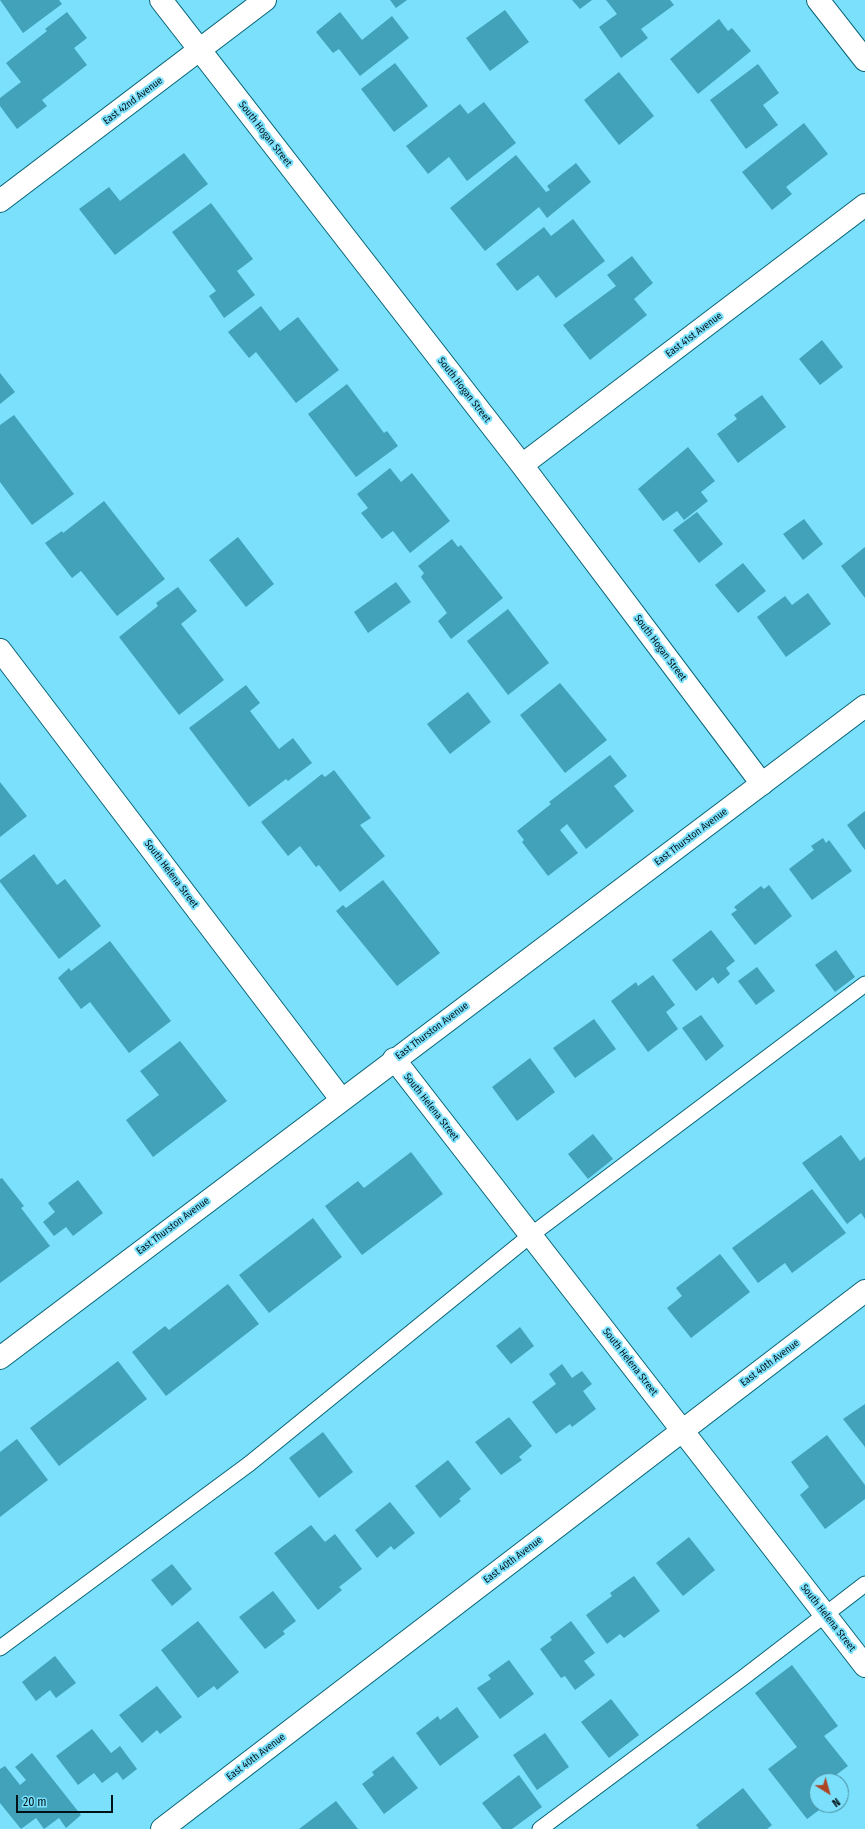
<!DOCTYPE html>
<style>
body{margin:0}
#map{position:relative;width:865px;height:1829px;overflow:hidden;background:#7be0fb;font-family:"Fira Sans Condensed",sans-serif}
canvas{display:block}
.north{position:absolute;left:809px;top:1773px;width:40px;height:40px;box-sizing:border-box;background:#7be0fb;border:1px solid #4a8ea0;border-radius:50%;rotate:143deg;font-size:11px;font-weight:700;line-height:16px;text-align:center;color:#001318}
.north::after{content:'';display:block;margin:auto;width:14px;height:18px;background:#ad4525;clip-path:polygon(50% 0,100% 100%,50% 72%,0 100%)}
.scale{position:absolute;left:16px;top:1795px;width:97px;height:18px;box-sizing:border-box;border:2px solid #001318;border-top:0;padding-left:5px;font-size:12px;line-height:14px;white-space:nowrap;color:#001318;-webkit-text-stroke:3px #7be0fb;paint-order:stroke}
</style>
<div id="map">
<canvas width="865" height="1829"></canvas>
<div class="north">N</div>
<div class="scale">20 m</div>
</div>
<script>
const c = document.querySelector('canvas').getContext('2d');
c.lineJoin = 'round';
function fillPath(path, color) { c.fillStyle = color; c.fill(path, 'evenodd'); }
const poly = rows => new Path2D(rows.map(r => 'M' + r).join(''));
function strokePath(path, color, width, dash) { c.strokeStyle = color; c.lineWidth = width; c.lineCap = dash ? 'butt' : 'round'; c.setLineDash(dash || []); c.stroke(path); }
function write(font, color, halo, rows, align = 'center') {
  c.font = font + ' "Fira Sans Condensed",sans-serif'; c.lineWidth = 4; c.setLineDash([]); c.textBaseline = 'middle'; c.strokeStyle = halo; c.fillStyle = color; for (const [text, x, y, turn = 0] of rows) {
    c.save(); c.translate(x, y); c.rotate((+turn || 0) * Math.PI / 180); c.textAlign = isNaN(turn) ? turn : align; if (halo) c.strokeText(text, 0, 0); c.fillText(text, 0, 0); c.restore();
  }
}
fillPath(poly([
 [0,0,59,0,62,4,23,33],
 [390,0,407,0,396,8],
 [572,0,592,0,580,9],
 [606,0,670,0,674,5,641,29,648,38,621,58,599,27,617,14],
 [505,10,529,42,490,71,466,38],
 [67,12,87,38,74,48,87,65,42,100,47,106,17,129,0,106,0,98,21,82,6,63,47,31,45,29],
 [340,12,362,40,392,16,409,38,360,76,339,49,333,53,316,32],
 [719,19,728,31,732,28,751,51,698,94,670,59],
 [395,63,428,106,394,132,361,89],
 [758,64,779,93,763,105,778,125,746,149,710,100],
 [619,72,654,116,619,145,584,100],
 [484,102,516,143,467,181,449,157,428,174,406,146,460,104,468,114],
 [804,123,828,154,786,187,792,194,772,210,742,172],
 [184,153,208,184,115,255,79,209,109,187,120,201],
 [516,155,546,192,550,190,547,186,576,163,591,182,547,218,539,207,485,251,450,208],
 [211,203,253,259,237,271,255,295,224,318,209,296,216,291,172,232],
 [573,219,605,261,556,298,538,275,517,291,496,264,544,227,551,236],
 [632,256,653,283,634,299,647,315,590,360,563,325,616,286,607,275],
 [261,306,280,331,298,317,339,370,296,403,256,352,249,358,228,332],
 [822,340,843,367,820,385,799,359],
 [0,373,15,392,0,404],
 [347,384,384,433,387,431,398,446,356,477,308,414],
 [762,395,786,427,738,463,717,434,737,419,734,415],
 [14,415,74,494,32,525,0,482,0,425],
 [688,447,715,481,701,492,708,501,684,520,677,511,663,521,638,489],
 [390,468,401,482,412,473,450,521,410,553,393,531,382,539,361,513,368,508,357,494],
 [104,501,165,579,117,616,81,571,72,578,45,543,62,531,63,533],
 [697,512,723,544,699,563,673,530],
 [804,519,823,544,803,560,783,534],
 [238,537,274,584,246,607,209,560],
 [452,539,458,547,461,545,503,598,451,639,438,621,447,613,421,577,424,573,418,566],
 [865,547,865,598,841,566],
 [743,563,766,591,738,613,715,585],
 [396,582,411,602,368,633,354,612],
 [178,587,197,611,181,624,224,680,179,715,119,637,158,606,156,603],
 [808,593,831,624,786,657,757,617,785,596,792,605],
 [508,609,549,663,508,695,467,641],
 [560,683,607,740,565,773,520,715],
 [246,685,260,703,250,711,279,749,293,738,312,763,288,781,286,779,249,807,189,728],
 [468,692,491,722,450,754,427,724],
 [610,755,627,776,614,786,634,811,586,849,567,824,560,830,578,853,548,876,522,842,524,840,517,831,551,804,549,802],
 [334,770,371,818,360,825,385,856,340,892,319,865,316,867,300,846,288,856,261,822,322,774,325,777],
 [0,782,27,816,0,837],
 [865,811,865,850,847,825],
 [823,838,826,843,829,840,852,871,812,900,789,869,814,850,811,846],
 [34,854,57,885,65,879,101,926,59,959,0,882,0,880],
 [383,880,440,953,397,986,336,911,343,905,346,908],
 [769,885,792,916,755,945,731,914,737,910,734,907,761,886,764,889],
 [711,930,735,961,726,968,730,974,718,984,713,977,696,991,672,960],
 [110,941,171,1021,129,1053,90,1002,81,1009,58,978,69,968,71,971],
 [836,950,855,977,835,992,815,965],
 [757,967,775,991,756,1005,738,981],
 [653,975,675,1005,666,1012,678,1029,648,1052,611,1001,636,982,638,986],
 [701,1015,724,1046,706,1061,682,1028],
 [594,1019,616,1049,575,1078,553,1048],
 [180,1041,227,1101,153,1157,126,1120,159,1095,140,1071],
 [530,1058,555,1092,517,1121,492,1087],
 [593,1134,613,1159,588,1179,568,1154],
 [841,1135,860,1161,865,1157,865,1219,861,1213,847,1224,802,1163],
 [411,1152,443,1194,362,1255,325,1206,358,1181,364,1188],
 [2,1178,24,1206,21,1208,50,1246,0,1283,0,1179],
 [78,1180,103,1213,73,1236,66,1227,54,1236,43,1222,55,1212,48,1203],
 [812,1189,846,1233,792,1273,785,1263,758,1283,732,1248],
 [313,1218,342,1257,269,1313,239,1275],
 [720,1254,750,1292,691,1338,667,1308,682,1296,676,1288],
 [228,1284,259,1324,166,1396,132,1352,165,1326,169,1330],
 [520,1327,534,1346,511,1364,496,1346],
 [118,1361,147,1399,59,1466,30,1428],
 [562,1364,572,1378,582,1371,592,1384,583,1391,596,1409,572,1427,570,1424,556,1434,532,1402,556,1384,549,1374],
 [865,1404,865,1447,843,1419],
 [509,1417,532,1446,519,1457,522,1460,501,1475,475,1442],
 [323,1432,353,1472,319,1498,289,1458],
 [827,1435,865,1485,865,1499,825,1529,800,1495,809,1487,791,1462],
 [17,1439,48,1480,0,1517,0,1452],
 [448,1460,471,1489,459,1499,461,1501,440,1518,415,1486],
 [390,1502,415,1533,394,1550,391,1546,377,1558,355,1530],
 [311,1525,325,1542,335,1534,362,1569,339,1587,342,1590,318,1610,274,1553],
 [689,1537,715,1570,683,1596,656,1563],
 [172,1564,192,1589,172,1606,151,1580],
 [634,1576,660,1611,624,1638,620,1634,607,1644,586,1615,612,1596,610,1593],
 [273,1591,296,1621,283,1631,285,1634,265,1649,239,1617],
 [198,1621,239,1672,217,1690,214,1686,198,1698,161,1650],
 [571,1621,595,1653,584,1661,595,1675,575,1690,565,1676,561,1678,540,1649,552,1640,550,1637],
 [55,1656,76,1683,56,1698,50,1690,36,1701,22,1682],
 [509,1660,534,1694,500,1719,477,1688,491,1679,488,1675],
 [792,1665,838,1726,824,1736,848,1766,828,1781,817,1781,817,1805,826,1805,807,1819,768,1769,797,1747,755,1693],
 [157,1686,182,1717,160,1734,157,1730,142,1743,119,1715],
 [611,1699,639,1735,609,1758,581,1722],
 [457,1707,479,1737,440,1766,416,1733,438,1716,440,1720],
 [92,1729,111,1753,120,1746,137,1769,123,1780,117,1772,102,1783,94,1773,78,1785,56,1756],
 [545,1733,569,1767,537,1790,513,1755],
 [32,1753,81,1815,66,1828,59,1818,44,1829,36,1818,21,1829,0,1803,0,1769,5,1766,20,1785,26,1780,15,1767],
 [393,1756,418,1788,384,1814,362,1784,374,1775,372,1772],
 [519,1775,542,1807,512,1829,502,1829,482,1803],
 [743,1788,772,1825,767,1829,699,1829,696,1825],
 [336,1801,358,1829,299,1829]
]), '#41a2ba');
const service = poly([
 [0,1648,249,1464,531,1235,865,984],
 [540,1829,744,1677,865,1584]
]);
const minor = poly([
 [161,0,522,465,762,784],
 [0,201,265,0],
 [522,465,865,205],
 [0,650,341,1099],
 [394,1059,865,1666],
 [162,1829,865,1291]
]);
const tertiary = poly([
 [818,0,865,60],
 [0,1358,865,706]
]);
strokePath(service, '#076376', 17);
strokePath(minor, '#076376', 24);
strokePath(tertiary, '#076376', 24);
strokePath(service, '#fff', 15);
strokePath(minor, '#fff', 22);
strokePath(tertiary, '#fff', 22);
write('10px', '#001318', '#7be0fb', [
 ["East 42nd Avenue",133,101,-37],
 ["South Hogan Street",265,134,52],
 ["East 41st Avenue",694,335,-37],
 ["South Hogan Street",464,390,52],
 ["South Hogan Street",660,648,53],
 ["East Thurston Avenue",691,837,-37],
 ["South Helena Street",171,874,53],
 ["East Thurston Avenue",432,1031,-37],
 ["South Helena Street",431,1107,52],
 ["East Thurston Avenue",173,1226,-37],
 ["South Helena Street",630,1362,52],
 ["East 40th Avenue",770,1363,-37],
 ["East 40th Avenue",513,1560,-37],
 ["South Helena Street",828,1618,52],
 ["East 40th Avenue",256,1757,-37]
]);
</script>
